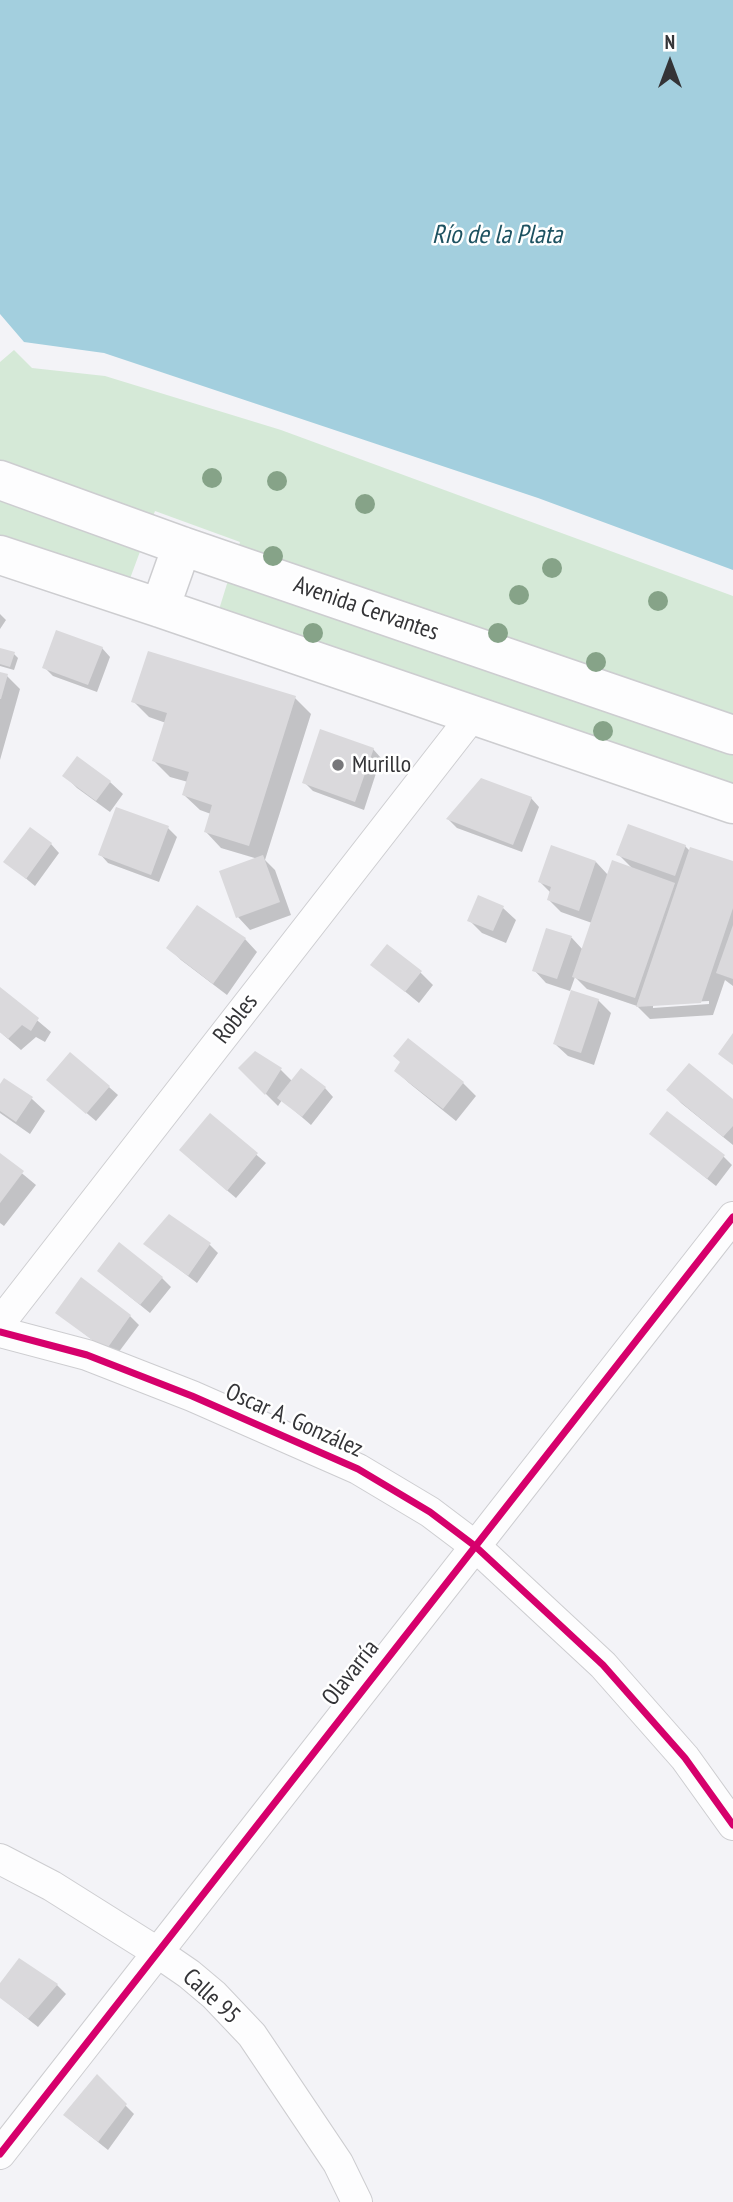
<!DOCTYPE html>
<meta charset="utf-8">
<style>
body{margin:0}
#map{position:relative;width:733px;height:2202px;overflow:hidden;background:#f3f3f7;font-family:"PT Sans Narrow",sans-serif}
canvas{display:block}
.north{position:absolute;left:635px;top:28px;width:70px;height:70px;-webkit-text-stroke:5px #fff;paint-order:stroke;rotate:0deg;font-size:19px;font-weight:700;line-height:28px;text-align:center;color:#343437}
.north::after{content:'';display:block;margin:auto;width:24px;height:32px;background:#343437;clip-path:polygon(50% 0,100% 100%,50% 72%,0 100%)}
</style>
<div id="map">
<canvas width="733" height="2202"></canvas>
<div class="north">N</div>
</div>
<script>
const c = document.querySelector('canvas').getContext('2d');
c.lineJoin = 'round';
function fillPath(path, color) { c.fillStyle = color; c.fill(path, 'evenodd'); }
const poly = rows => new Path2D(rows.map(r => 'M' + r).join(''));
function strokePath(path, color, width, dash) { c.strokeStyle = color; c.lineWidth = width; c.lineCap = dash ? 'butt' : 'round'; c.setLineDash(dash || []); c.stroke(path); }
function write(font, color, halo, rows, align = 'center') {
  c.font = font + ' "PT Sans Narrow",sans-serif'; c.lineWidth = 5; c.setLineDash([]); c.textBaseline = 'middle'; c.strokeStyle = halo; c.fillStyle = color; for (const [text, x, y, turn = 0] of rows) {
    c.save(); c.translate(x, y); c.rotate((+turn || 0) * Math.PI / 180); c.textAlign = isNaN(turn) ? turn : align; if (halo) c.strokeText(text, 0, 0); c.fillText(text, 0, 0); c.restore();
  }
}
fillPath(poly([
 [14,350,32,368,105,376,281,430,733,596,733,790,217,616,240,542,155,511,128,584,0,539,0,362]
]), '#d5e9d7');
fillPath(poly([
 [0,0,733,0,733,570,538,498,104,353,24,342,0,314]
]), '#a3cfde');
fillPath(poly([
 [0,614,6,620,0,629],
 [102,648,110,657,97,692,53,676,44,667],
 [0,650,14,654,18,658,14,670,0,666],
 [0,674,7,676,20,689,0,760],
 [295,698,311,714,265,860,275,870,291,915,250,930,238,917,258,859,221,848,206,832,211,814,200,810,184,795,188,782,170,777,154,761,166,723,149,717,133,701],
 [373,749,381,758,364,810,313,791,304,782],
 [64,775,110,782,123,794,110,812,77,788],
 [531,798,539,807,522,852,457,828,448,819],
 [168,828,177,837,159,882,108,863,100,854],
 [51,844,59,853,35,886,6,862],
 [685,846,690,851,733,863,733,986,725,980,713,1015,650,1019,637,1006,587,989,575,977,570,991,546,983,534,970,547,930,572,938,583,950,592,923,561,912,549,900,551,893,540,882,596,862,608,875,633,869,618,854],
 [709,1001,709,1004,653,1008,653,1004],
 [503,908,516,920,506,943,482,933,469,920],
 [245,939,257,952,227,995,181,960,168,947],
 [373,965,420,972,433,985,419,1003],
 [0,989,51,1032,45,1042,36,1037,21,1050,0,1032],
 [598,1000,611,1013,594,1065,568,1056,555,1044],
 [240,1068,281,1070,293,1082,325,1088,333,1097,311,1125,282,1100,278,1106],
 [396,1071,463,1083,476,1096,456,1121,409,1083],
 [5,1080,32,1099,45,1111,30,1134,0,1113,0,1087],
 [109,1087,118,1095,96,1121,57,1088],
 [669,1090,733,1101,733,1145,681,1103],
 [210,1115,266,1163,236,1198,190,1159],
 [651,1134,723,1156,732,1165,716,1186],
 [0,1155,36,1185,4,1226,0,1223],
 [146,1244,210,1245,218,1253,197,1283],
 [162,1278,171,1287,150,1313,108,1279],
 [57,1313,130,1316,139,1325,115,1357],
 [19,1960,57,1985,66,1994,38,2027,0,1997,0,1986],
 [97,2077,134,2114,108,2150,74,2123]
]), '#0003');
fillPath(poly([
 [56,630,103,647,88,685,42,668],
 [0,648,15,652,10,667,0,664],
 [148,651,296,696,249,846,204,832,212,805,182,795,189,772,152,761,167,713,131,702],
 [0,672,8,674,1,699,0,699],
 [320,729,374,748,355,802,302,783],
 [77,756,111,781,96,801,62,776],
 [481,778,532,797,513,845,446,819],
 [116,807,169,826,151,875,98,855],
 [628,824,686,845,675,876,616,855],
 [30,827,52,843,26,879,3,862],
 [551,845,596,861,579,911,547,900,551,887,538,882],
 [690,847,733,861,733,908,701,1003,636,1007],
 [263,855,280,902,236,918,219,871],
 [612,860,675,883,635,998,572,977],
 [478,895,504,906,493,931,467,921],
 [197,905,246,938,213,984,166,948],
 [733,925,733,979,716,973],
 [546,928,572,936,557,979,532,971],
 [387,944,422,971,405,992,370,965],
 [0,987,39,1018,31,1031,22,1025,8,1039,0,1032],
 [571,990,599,999,581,1053,553,1044],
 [733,1033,733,1065,718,1054],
 [408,1038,464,1082,443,1109,394,1071,400,1062,393,1056],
 [255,1051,282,1068,265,1095,238,1068],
 [70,1052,110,1086,86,1114,46,1080],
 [689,1063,733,1099,733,1126,723,1137,666,1090],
 [301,1068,326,1087,302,1117,277,1098],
 [4,1078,33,1097,16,1122,0,1111,0,1084],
 [667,1111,725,1155,707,1179,649,1134],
 [210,1113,258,1153,227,1191,179,1150],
 [0,1153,24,1171,0,1203],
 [169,1214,211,1243,188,1276,143,1244],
 [119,1242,163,1277,140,1305,97,1271],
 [81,1277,131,1315,106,1350,55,1313],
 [19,1958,58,1984,28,2019,0,1998,0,1983],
 [97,2074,127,2104,98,2142,63,2115]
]), '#dad9dc');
const minor = poly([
 [0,1323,473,715],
 [0,1332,87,1355,192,1396,358,1469,430,1512,475,1546,603,1665,685,1758,733,1825],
 [0,1859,52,1886,157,1952,189,1974,214,1995,252,2035,338,2163,357,2202],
 [0,2154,733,1217]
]);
const tertiary = poly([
 [0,480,182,546,733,735],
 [0,555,160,608,733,804],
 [160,608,182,546]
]);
strokePath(minor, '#cdcdd0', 32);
strokePath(tertiary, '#cdcdd0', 41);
strokePath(minor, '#fdfdfe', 30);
strokePath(tertiary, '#fdfdfe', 38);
strokePath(poly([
 [0,1332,87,1355,192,1396,358,1469,430,1512,475,1546,603,1665,685,1758,733,1825],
 [0,2154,733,1217]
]), '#d6006c', 7);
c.fillStyle = '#86a388';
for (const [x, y] of [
 [212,478],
 [277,481],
 [365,504],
 [273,556],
 [552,568],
 [519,595],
 [658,601],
 [313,633],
 [498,633],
 [596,662],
 [603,731]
]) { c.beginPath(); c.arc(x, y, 10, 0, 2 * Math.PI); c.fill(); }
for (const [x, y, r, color] of [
 [338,765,7,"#77777a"]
]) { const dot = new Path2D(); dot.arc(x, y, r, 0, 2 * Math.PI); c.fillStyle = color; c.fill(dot); strokePath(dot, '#fff', 2.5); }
write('24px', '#343437', '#fff', [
 ["Avenida Cervantes",366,609,19],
 ["Robles",236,1019,-52],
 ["Oscar A. González",294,1421,24],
 ["Olavarría",351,1673,-52],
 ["Calle 95",211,1997,43]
]);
write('24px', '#343437', '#fff', [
 ["Murillo",352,765]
], 'left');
write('italic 26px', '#1d5261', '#fff', [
 ["Río de la Plata",497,236]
]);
</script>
